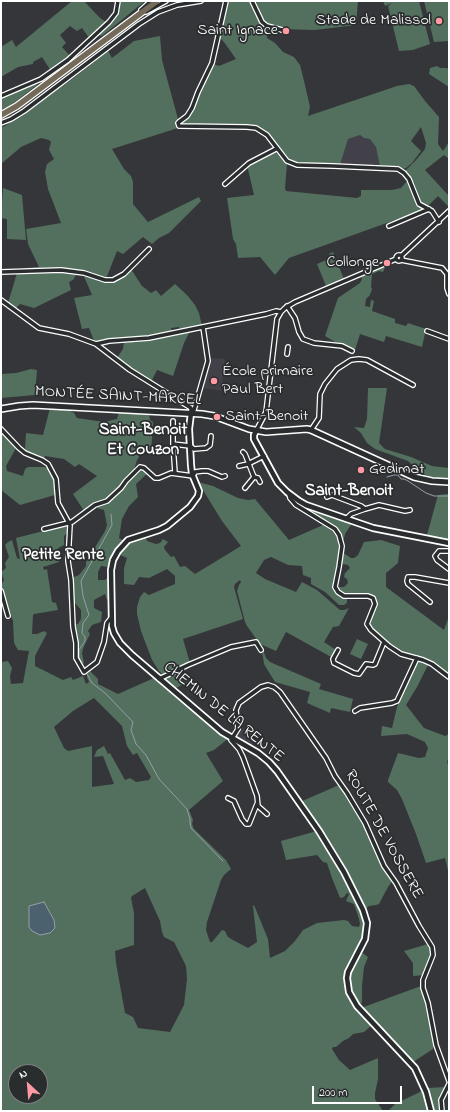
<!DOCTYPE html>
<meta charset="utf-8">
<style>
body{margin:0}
#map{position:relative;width:450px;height:1112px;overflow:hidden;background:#35363a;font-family:"Indie Flower",sans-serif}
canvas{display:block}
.frame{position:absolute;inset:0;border:2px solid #fff;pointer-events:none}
.north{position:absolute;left:8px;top:1064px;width:40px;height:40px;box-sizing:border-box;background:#2a2d2e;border:1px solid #7f8182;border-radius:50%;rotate:334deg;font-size:11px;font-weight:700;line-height:16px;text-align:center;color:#fff}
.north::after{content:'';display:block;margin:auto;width:14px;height:18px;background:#ff9aa2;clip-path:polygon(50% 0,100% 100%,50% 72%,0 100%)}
.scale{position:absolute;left:312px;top:1086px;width:90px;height:18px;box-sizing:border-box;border:2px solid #fff;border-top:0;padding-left:5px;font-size:12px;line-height:14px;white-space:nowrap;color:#fff;-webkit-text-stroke:3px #2a2d2e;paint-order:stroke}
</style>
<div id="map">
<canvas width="450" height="1112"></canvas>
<div class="frame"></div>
<div class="north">N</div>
<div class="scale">200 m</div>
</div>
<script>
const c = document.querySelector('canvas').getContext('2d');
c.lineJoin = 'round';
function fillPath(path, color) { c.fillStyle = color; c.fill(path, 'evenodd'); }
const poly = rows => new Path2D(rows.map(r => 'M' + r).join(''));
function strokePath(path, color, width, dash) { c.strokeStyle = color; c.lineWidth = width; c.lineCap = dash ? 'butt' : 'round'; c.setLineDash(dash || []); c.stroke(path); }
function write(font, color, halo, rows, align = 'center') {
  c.font = font + ' "Indie Flower",sans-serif'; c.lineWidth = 3.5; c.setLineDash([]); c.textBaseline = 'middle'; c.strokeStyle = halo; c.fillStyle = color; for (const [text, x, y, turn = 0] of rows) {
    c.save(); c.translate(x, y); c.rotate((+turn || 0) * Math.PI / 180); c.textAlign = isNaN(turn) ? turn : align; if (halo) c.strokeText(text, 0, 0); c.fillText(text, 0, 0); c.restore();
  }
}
fillPath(poly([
 [359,135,364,138,370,139,376,147,380,167,340,165,348,139],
 [212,358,225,359,221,391,203,388],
 [247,728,253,734,251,739,253,743,251,748,235,738,239,730]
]), '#424048');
fillPath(poly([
 [72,1,84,1,99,17,107,23,90,39,82,28,77,31,70,26,60,35,66,43,62,47,70,56,51,71,42,57,33,62,33,64,18,67,1,77,1,47,12,40,16,47],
 [121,1,145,1,102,36,98,35,118,13],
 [228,1,251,1,262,24,268,27,267,38,275,43,283,52,294,57,300,65,305,85,310,107,308,116,397,86,409,84,414,86,425,101,439,117,438,144,443,151,449,142,449,159,444,155,425,170,449,196,449,207,438,196,428,206,423,204,420,200,414,183,405,171,416,160,425,149,426,143,421,127,411,141,421,151,412,163,406,168,402,169,380,167,376,147,370,139,364,138,360,135,348,139,340,165,296,163,288,160,283,154,267,132,256,126,184,125,183,122,193,111,203,85,213,64,219,66,236,59,224,42,219,37],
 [256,1,358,1,356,25,315,30,281,29,263,22],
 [383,1,419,1,430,44,413,50,399,51,388,6,392,3,385,6],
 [424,1,449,1,449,41,434,42],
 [160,36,162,60,178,119,175,125,178,128,112,149,124,169,131,176,133,182,133,204,148,222,199,197,201,201,169,233,159,238,152,244,143,237,123,254,117,251,106,279,82,271,84,274,114,281,122,277,131,269,142,286,151,293,156,290,161,296,175,284,187,295,195,305,199,313,202,326,181,330,179,327,171,328,172,331,170,333,153,336,100,341,94,341,89,328,82,329,74,298,92,295,83,274,76,275,73,280,69,282,71,290,34,308,20,304,16,308,8,303,17,273,23,273,25,268,39,267,28,244,26,229,61,223,48,189,45,172,47,164,54,159,49,150,51,142,49,140,41,138,21,147,1,164,1,127,5,126,75,77,108,51,112,58,134,41],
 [437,66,440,68,447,68,449,70,449,87,429,74,430,68],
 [36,84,37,85,10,106,1,110,1,97],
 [275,151,287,164,285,188,286,191,357,198,361,196,361,190,392,190,401,188,408,180,416,203,423,210,289,258,275,275,260,257,238,258,236,244,233,239,227,198,254,195,247,165],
 [3,188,22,195,26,240,7,239,7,219,1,218],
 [333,252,344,279,326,286,317,264,331,258,329,254],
 [382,267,385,267,383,272,379,271,372,274,371,287,372,289,370,295,366,299,365,306,370,307,371,300,372,300,374,301,372,311,395,319,395,323,406,326,408,323,426,329,422,347,386,336,384,342,360,334,355,350,335,342,325,336,338,298,360,283,362,279,361,277],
 [190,331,184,343,173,376,157,370,151,382,117,358,123,349,124,341],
 [31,369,37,370,35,395,1,398,1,374,16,373],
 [368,388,387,388,379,443,385,449,411,457,432,466,449,468,449,480,428,476,420,472,408,461,375,449,367,443,361,433,354,427,364,428,367,419],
 [50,408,67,409,74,413,77,418,104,422,117,419,119,412,149,414,150,420,153,422,151,453,139,452,139,457,137,460,134,470,122,485,107,499,98,502,84,511,73,494,97,476,79,464,75,467,64,459,45,456,44,459,26,451,25,448,26,433,43,435],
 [1,431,16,448,6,466,7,471,23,476,25,469,28,467,44,467,50,469,53,475,56,485,55,495,20,505,1,490],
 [141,468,148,473,136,484,138,497,129,506,122,519,119,538,124,541,111,559,108,567,101,566,98,572,98,580,105,580,108,577,109,599,107,600,105,594,94,600,94,608,102,612,101,622,92,625,88,631,90,634,84,646,82,653,84,663,80,665,78,660,78,641,74,625,78,624,81,619,81,610,75,603,73,604,72,578,79,575,86,566,86,562,105,531,107,525,104,510,97,508,95,506,103,503,123,488,136,472],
 [198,482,213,486,238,498,248,500,255,499,289,540,323,525,333,532,338,540,339,545,339,560,334,586,336,593,347,598,347,603,344,605,339,605,325,592,311,584,311,578,303,575,302,566,288,565,271,557,264,560,256,573,265,579,296,592,302,582,317,590,340,610,344,610,349,608,339,626,333,627,324,642,336,650,333,658,286,632,276,651,260,644,247,626,245,622,237,591,239,585,241,582,240,580,235,584,234,587,243,619,183,639,190,663,163,675,159,671,152,660,141,631,137,614,137,607,140,597,144,592,149,595,175,584,175,576,167,569,149,578,139,577,134,585,124,584,124,568,127,558,118,554,128,541,145,536,147,541,156,544,160,543,163,539,168,542,164,547,165,550,171,557,174,556,180,567,185,566,195,574,241,546,222,521],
 [449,494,449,541,427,535,438,495],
 [307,506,352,523,345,534,343,542,339,531,306,509],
 [67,525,67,533,64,536,64,545,58,548,59,562,43,567,44,570,47,569,52,602,56,603,58,610,34,614,33,615,32,634,37,634,44,631,47,633,35,656,35,666,63,680,71,677,73,680,83,676,86,684,89,682,87,677,87,675,90,671,98,679,98,684,118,694,154,678,219,732,229,738,214,750,206,753,223,781,189,810,193,820,192,824,194,829,226,860,231,869,224,875,221,880,207,922,206,930,210,942,212,942,222,930,225,931,228,937,233,940,248,948,257,942,253,906,254,905,268,939,270,958,285,951,295,941,303,930,317,923,344,920,348,921,352,926,359,927,360,924,359,919,354,904,346,901,349,894,347,893,344,897,340,898,332,878,327,863,323,862,317,855,286,860,281,841,317,831,355,897,364,919,365,930,362,941,348,967,344,981,346,991,352,1003,372,1025,364,1032,353,1034,349,1038,343,1041,336,1047,333,1047,332,1049,339,1060,350,1070,378,1058,378,1079,375,1093,375,1099,383,1111,1,1111,1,662,8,661,12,668,10,676,11,684,23,683,29,651,18,650,14,643,13,621,9,610,1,585,4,580,1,572,6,568,5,563,9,557,5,545,8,542,12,540,17,558,20,559,16,538],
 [94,698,122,726,127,746,133,755,137,753,151,777,149,780,136,782,130,778,125,780,110,753,108,754,104,746,97,750,94,757,103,756,114,784,92,787,92,746,68,751,64,748,54,727,73,711],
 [145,888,160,921,162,932,164,937,174,942,186,966,187,979,184,1005,170,1032,138,1028,133,1017,125,1013,116,963,115,951,134,945,134,913,131,898,132,896],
 [16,1072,40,1072,40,1096,16,1096],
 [381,540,400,546,398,563,386,573,386,587,444,630,449,616,449,675,427,659,402,653,377,633,370,625,370,621,377,603,372,595,369,594,343,594,340,592,337,587,344,587,348,583,347,579,344,577,345,573,350,568,348,565,343,564,341,559,342,552,351,558,354,558,358,555,364,542],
 [357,639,368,644,361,659,350,654],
 [263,650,266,658,270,662,321,684,319,689,353,699,350,712,331,708,330,713,307,703,310,692,275,682,264,664,262,651],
 [417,660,428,665,417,687,406,705,424,728,445,736,449,734,449,759,447,761,449,768,449,875,445,858,426,863,416,834,402,799,397,790,388,782,388,780,398,753,419,758,425,757,428,748,425,742,407,734,381,736,382,726,392,728,397,707],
 [180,671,190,681,176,688,175,690,164,679],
 [339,785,357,811,393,880,388,887,379,904,376,905,369,906,364,910,300,802],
 [428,944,431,947,432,954,424,975,413,976,413,963,404,951],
 [361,952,368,957,364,967,362,986,362,1002,360,1006,352,995,350,979,351,969],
 [421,986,429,1013,434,1043,433,1049,413,1062,361,1008],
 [445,1087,440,1101,441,1111,433,1111,428,1088],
 [422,1091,428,1111,384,1111,389,1110,395,1104]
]), '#536f5e');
const water = poly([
 [44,902,54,920,55,928,50,933,40,935,32,931,29,927,29,906,44,902]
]);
fillPath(water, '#4b616e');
strokePath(water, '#93a0a8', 1);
strokePath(poly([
 [316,429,337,439],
 [387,477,394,475,398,475,401,479,404,479,408,481,426,493,434,496,449,496],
 [83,667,79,658,79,650,85,641,85,637,82,633,83,623,89,615,83,596,81,581,112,525,111,514],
 [86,672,92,683,105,693,133,722,131,730,136,744,146,755,159,779,187,809,190,819,190,823,191,828,223,861]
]), '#93a0a8', 1);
const minor = poly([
 [226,1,212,63,198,92,192,108,187,116,179,122,178,123,179,126,247,127,256,128,267,135,287,161,297,165,333,166,398,169,404,173,409,179,419,204,432,211,439,222],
 [252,1,262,22,267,26,282,30],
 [141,10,151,1],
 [146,12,166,1],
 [1,96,41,79,68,60,109,22,116,13,118,1],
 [1,123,11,119,24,111,139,24,158,12,177,5,201,1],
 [225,184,249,163,276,149],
 [389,226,429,209],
 '396 258a3 3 0 1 1 6 0a3 3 0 1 1-6 0Z',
 [401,256,449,211],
 [401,260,442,268,447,274,447,288,449,294],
 [1,272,61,270,84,273,105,280,113,280,124,274,149,249],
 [1,300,39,328,69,334,96,344,130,370,191,408,191,413],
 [287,306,295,318,299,332,303,339,314,343,342,346,352,351],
 [427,331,449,339],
 [96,344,109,341,149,338,266,314,276,311,281,312],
 [287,354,288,347],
 [191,413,194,410,208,361,203,327],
 [173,421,173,444,175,473],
 [1,429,19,448,25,453,42,460,48,464,56,479,58,503,70,525,68,561,71,580,73,627,76,643,76,658,84,672,97,662,104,642,107,623,111,618],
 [311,430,319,418,320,394,325,384,337,369,351,360,359,359,367,360,413,385],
 [256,431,266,412,277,319,281,312,285,308,295,302,396,259],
 [173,444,190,446,194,449,206,448,210,445,211,436],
 [243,452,245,454,254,477,245,488],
 [239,466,248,464,264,456],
 [254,477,258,478,260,482],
 [289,494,290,498,296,505,335,529,339,535,342,546,339,567,335,587,338,592,344,596,368,596,373,598,375,604,367,624,371,630,389,646,401,654,423,660,432,664,449,677],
 [327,497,332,495,361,506,365,509,351,514,346,519],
 [365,509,379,505,405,511,410,510],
 [44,529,72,522,95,505,107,501,121,488,126,481,140,467,144,468,155,478,159,478,171,473,193,476,195,472,202,471,208,471,222,477,225,476],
 [449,551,439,551,435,556,437,560,449,569],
 [1,591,8,616],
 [430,602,408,584,407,581,408,577,415,577,449,583],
 [338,650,333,659,334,663,354,673,359,674,366,664,373,665,375,664,384,642],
 [159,679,188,665,231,647,256,642,261,650],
 [355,711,360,708,392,703,397,701,417,658],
 [228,798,234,801,242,819,246,824,249,824,257,804],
 [267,814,258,806,257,796,243,757,239,749,231,740,238,729,236,710,239,703,261,687,268,685,274,687,280,692,326,758,335,776,347,793,365,823,384,866,396,883,419,926,432,947,433,955,423,980,423,988,428,1003,436,1045,449,1081],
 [442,1111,441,1100,449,1084]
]);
const tertiary = poly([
 [191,413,189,429,191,465,192,474,199,491,198,496,190,507,167,526,159,530,128,540,118,551,113,560,111,570,112,626,114,633,120,643,132,655,222,732,258,753,269,762,277,771,319,831,344,872,363,910,367,923,365,939,348,972,347,978,349,992,357,1006,415,1068,426,1092,431,1111],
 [256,431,254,435,254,439,278,483,287,492,299,501,306,505,373,528,449,543]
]);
const secondary = poly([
 [1,409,19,406,33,405,202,414,214,416,249,429,266,432,307,429,311,430,414,477,432,481,449,482]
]);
const primary = poly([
 [1,115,17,106,157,1]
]);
strokePath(minor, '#fff', 6);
strokePath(tertiary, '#fff', 8);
strokePath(secondary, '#fff', 8);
strokePath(primary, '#fff', 8);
strokePath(minor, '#2a2d2e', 3.5);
strokePath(tertiary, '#2a2d2e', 4.5);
strokePath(secondary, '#2a2d2e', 5);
strokePath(primary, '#746a5a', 5.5);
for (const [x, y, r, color] of [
 [439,21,4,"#ff9aa2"],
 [286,31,4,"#ff9aa2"],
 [387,263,4,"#ff9aa2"],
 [214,381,4,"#ff9aa2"],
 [217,417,4,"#ff9aa2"],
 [361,470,4,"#ff9aa2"]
]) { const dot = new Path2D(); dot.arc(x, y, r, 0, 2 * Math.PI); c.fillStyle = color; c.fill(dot); strokePath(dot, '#2a2d2e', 1.5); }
write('16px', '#fff', '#2a2d2e', [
 ["Stade de Malissol",431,21],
 ["Saint Ignace",278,31],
 ["Collonge",379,263],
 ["École primaire",222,372,"left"],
 ["Paul Bert",222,390,"left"],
 ["Saint-Benoit",225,417,"left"],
 ["Gedimat",369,470,"left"]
], 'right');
write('16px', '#fff', '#2a2d2e', [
 ["MONTÉE SAINT-MARCEL",118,397,3],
 ["CHEMIN DE LA RENTE",223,713,39],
 ["ROUTE DE VOSSERE",383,835,61]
]);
write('bold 17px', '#fff', '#2a2d2e', [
 ["Saint-Benoit",143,431],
 ["Et Couzon",143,451],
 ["Saint-Benoit",349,492],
 ["Petite Rente",63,556]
]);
</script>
